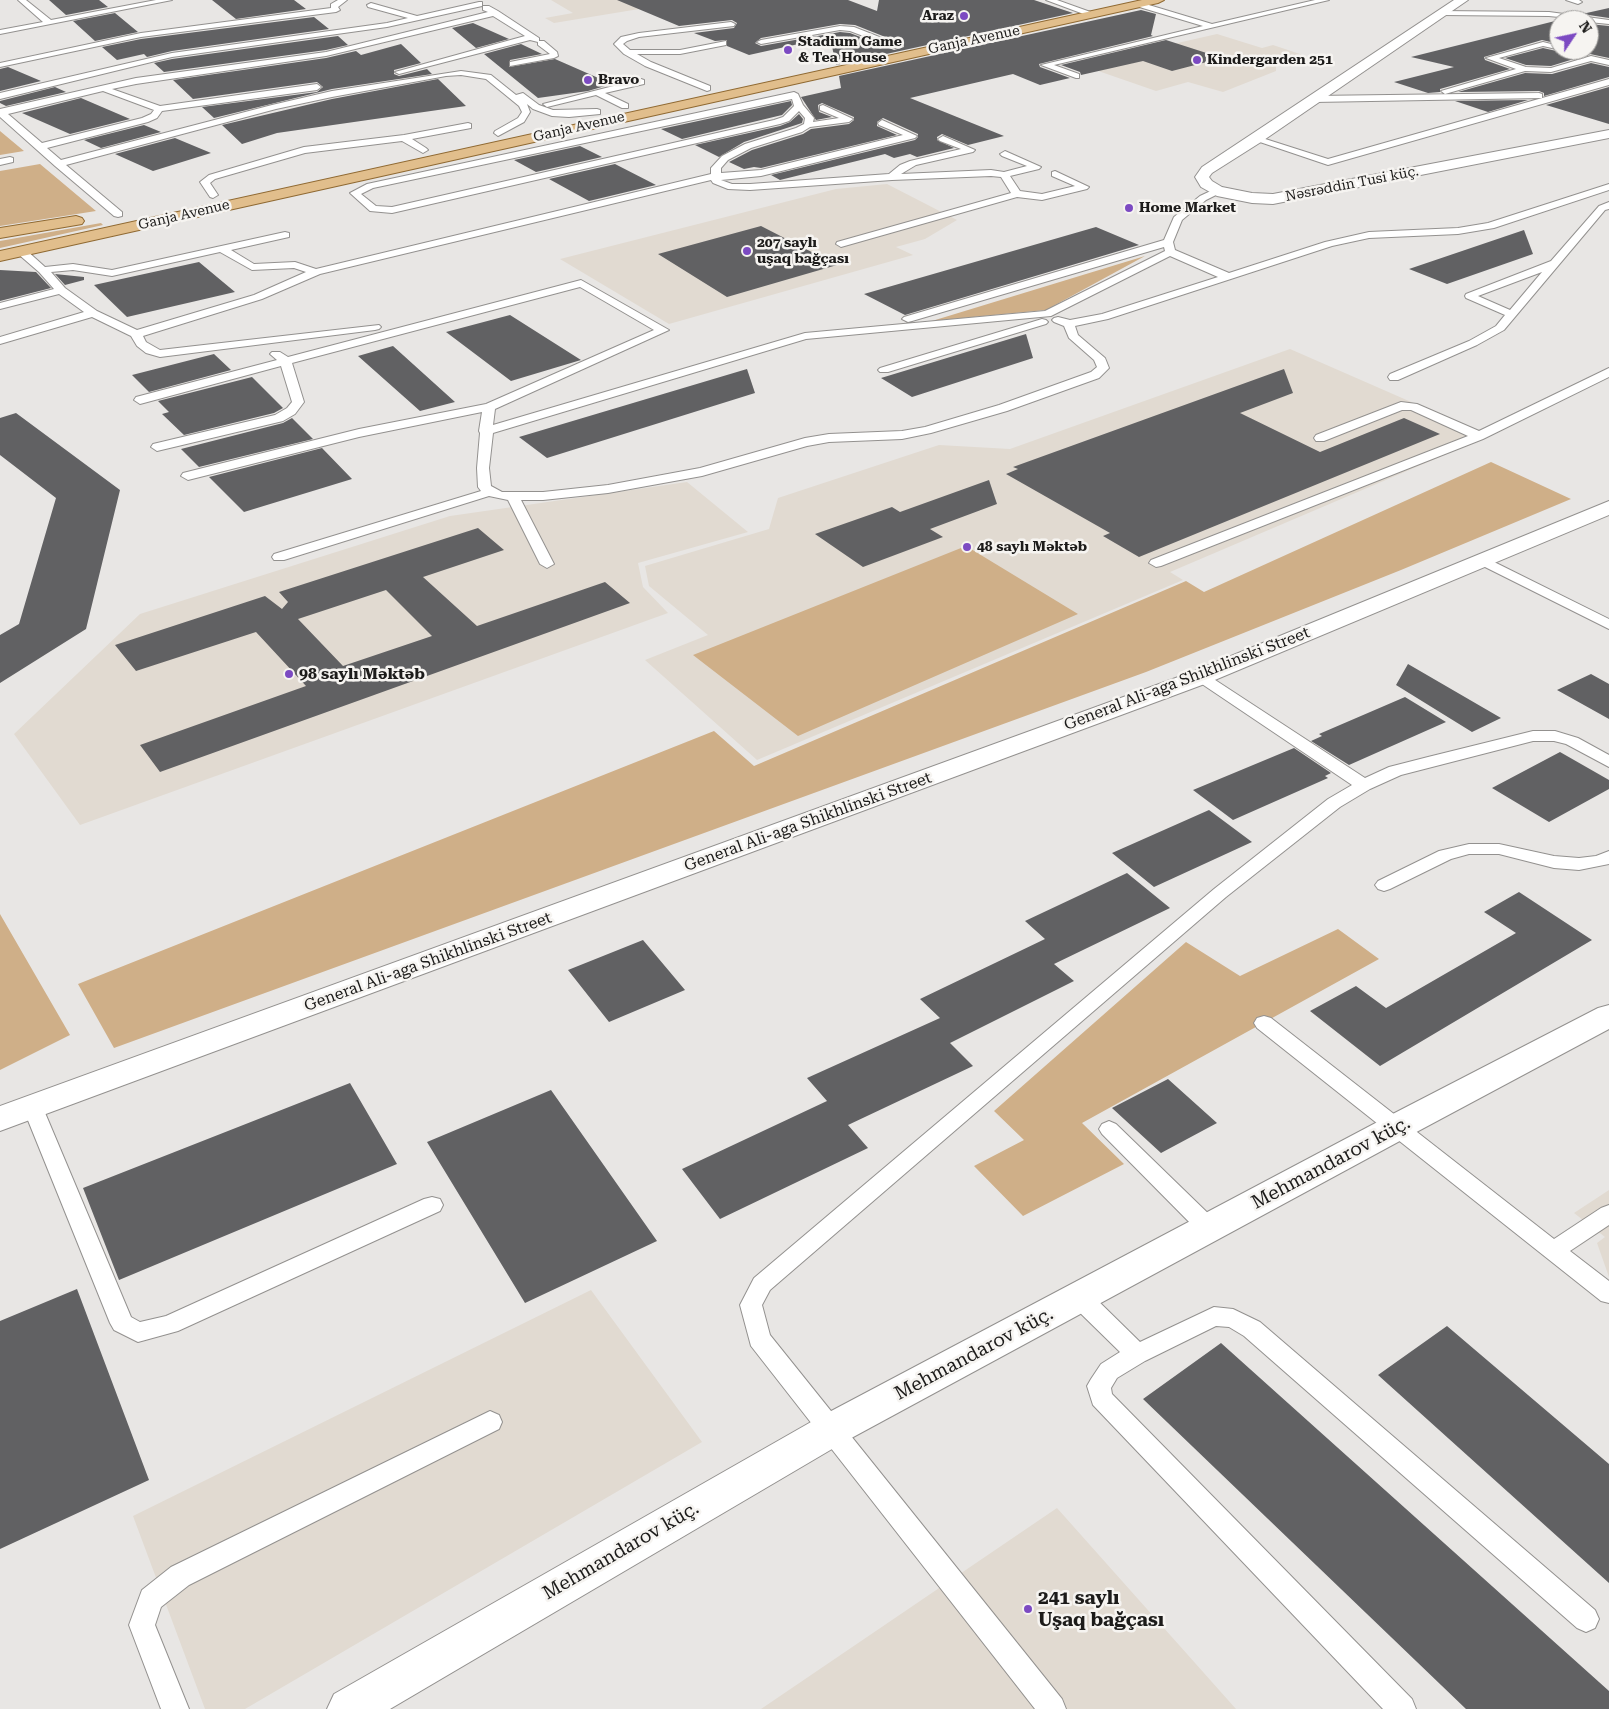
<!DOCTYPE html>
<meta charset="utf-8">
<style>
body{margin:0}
#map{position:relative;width:1609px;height:1709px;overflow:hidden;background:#e8e6e4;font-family:"Roboto Serif",serif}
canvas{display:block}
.north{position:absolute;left:1549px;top:10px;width:50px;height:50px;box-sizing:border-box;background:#f6f4f1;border:1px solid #9f9d9b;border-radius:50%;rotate:56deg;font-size:14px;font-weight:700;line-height:20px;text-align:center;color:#1c1b1a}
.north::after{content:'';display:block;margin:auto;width:18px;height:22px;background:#7c4ac2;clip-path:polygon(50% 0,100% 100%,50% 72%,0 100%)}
</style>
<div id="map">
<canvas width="1609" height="1709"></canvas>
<div class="north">N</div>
</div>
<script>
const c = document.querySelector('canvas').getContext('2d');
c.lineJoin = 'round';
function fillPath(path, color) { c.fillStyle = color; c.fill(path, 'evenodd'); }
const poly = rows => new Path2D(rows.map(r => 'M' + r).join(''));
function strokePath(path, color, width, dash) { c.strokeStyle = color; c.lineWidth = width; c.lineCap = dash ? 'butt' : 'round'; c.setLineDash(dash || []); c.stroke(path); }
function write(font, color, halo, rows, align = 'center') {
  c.font = font + ' "Roboto Serif",serif'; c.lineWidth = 5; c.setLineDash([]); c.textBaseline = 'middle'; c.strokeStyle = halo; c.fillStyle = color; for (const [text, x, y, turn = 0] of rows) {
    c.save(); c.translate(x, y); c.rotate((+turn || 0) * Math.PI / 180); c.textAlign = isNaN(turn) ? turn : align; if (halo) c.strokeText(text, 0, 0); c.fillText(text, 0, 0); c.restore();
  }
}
fillPath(poly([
 [551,0,694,0,554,23,545,18,573,13],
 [1217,34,1262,48,1273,45,1306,56,1276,64,1276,71,1223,92,1188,82,1156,91,1081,65],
 [887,184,957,220,925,239,896,247,913,255,669,324,560,259,836,189],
 [1290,349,1489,436,1170,572,1183,580,757,760,645,660,708,635,649,586,645,566,769,529,778,498,939,445,1010,449],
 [687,482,748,532,638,563,643,587,668,613,80,825,14,734,140,614,450,516],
 [1609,1190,1609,1277,1597,1243,1605,1237,1574,1213],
 [591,1290,702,1442,245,1709,205,1709,133,1516],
 [1057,1508,1236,1709,761,1709]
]), '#e1dad1');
fillPath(poly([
 [0,131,24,151,0,155],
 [40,164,96,211,0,226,0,171],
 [101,223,103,225,0,248,0,241],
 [1145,256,1046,310,932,321],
 [1491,462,1571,499,1401,570,1146,672,114,1048,78,984,714,731,754,766,1186,581,1204,592],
 [966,546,1078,614,798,736,693,655],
 [0,914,70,1035,0,1070],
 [1338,929,1379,959,1082,1123,1124,1164,1023,1216,974,1166,1024,1140,994,1111,1186,942,1240,976]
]), '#cfaf88');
fillPath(poly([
 [49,0,99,0,108,7,66,15],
 [212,0,294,0,306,9,236,19],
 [617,0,848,0,877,11,879,0,1034,0,1073,13,836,65,830,37,749,55,727,46,727,40,715,41,694,33,734,28,737,23,732,20,679,26],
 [840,24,855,25,903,44,904,47,894,50,850,33,840,32,761,46,755,43,761,38],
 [1609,8,1609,18,1582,14],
 [1141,10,1156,14,1151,35,1153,36,1039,64,1040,67,1070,78,1040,85,1013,74,910,98,1004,136,968,145,942,134,937,137,937,140,954,148,917,157,910,154,894,158,885,154,780,180,771,175,915,140,918,137,918,134,883,118,877,122,877,126,897,135,761,168,754,167,744,169,729,162,752,150,803,134,811,129,849,124,854,120,854,117,822,103,818,105,819,112,832,117,816,120,801,97,841,88,839,76],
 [115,13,138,32,95,41,73,21],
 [314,17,329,29,172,51,147,57,144,54,117,60,102,47,141,39],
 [1559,20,1559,44,1542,40,1484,57,1485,60,1510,69,1440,89,1440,92,1428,93,1394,82,1454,67,1411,57],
 [473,23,509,39,476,48,452,28],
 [1589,24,1609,26,1609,58,1590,54,1551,66,1526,65,1505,58,1543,48,1561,52,1563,50,1589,50],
 [338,36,348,45,326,50,164,72,154,63,172,59],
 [1166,40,1222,58,1172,71,1143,61,1081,75,1080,72,1061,65],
 [401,44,421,63,394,70,394,74,399,76,427,69,432,74,332,89,214,118,202,107,317,92,323,87,317,82,193,99,173,80,326,58,356,51,361,55],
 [521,44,542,54,510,60,509,67,555,59,612,84,588,91,538,98,484,54],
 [1591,63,1609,67,1609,77,1544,96,1544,93,1539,91,1458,92,1525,73,1552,74],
 [8,67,41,81,0,91,0,69],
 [438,79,466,106,277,133,242,144,222,125,332,99],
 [55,87,66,92,6,106,0,103,0,101],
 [1609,87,1609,124,1546,105],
 [81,98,130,119,70,134,22,113],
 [1528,100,1488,112,1455,101],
 [791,101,792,105,782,115,682,139,661,129],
 [799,114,803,119,802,123,744,142,719,157,695,145,780,126,790,122],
 [144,125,161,132,101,148,84,140],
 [175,138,211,153,153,171,115,154],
 [580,146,602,157,536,172,514,160],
 [615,164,656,185,589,201,549,179],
 [761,226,837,265,727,297,658,254],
 [1096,227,1139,245,905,315,864,294],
 [1524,230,1533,254,1447,284,1409,269],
 [199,262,235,292,127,317,94,285],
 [0,270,36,272,51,288,0,301],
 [55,274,84,277,84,280,65,285],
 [510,315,581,360,511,381,446,332],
 [1026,334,1033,358,912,397,881,378],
 [393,346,455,402,420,411,358,356],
 [214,354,231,370,149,392,132,375],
 [747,369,755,393,547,458,519,437],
 [1284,369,1293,393,1240,413,1320,452,1404,418,1440,434,1139,557,1103,536,1110,533,1006,474,1018,469,1013,467],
 [252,377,283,408,274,413,184,435,162,414,169,412,158,401],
 [16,413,120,490,86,629,0,683,0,635,19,624,56,498,0,455,0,418],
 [292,418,313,439,199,467,181,449,283,423],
 [322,448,352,479,244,512,209,477],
 [989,480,997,504,930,529,943,537,863,567,815,534,892,507,900,512],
 [478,528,504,550,423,577,477,626,605,582,630,603,160,772,140,745,306,686,256,632,136,671,115,645,265,596,282,609,288,602,279,592],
 [386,590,432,636,343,666,298,619],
 [1408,664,1501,718,1472,732,1396,685],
 [1591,674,1609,684,1609,719,1557,690],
 [1405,697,1446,722,1349,765,1311,741,1322,736,1319,734],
 [1294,748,1331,773,1325,776,1328,778,1233,820,1193,790],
 [1560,752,1609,780,1609,789,1549,822,1492,788],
 [1209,810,1252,842,1154,887,1112,853],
 [1127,873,1170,908,1054,964,1074,981,950,1043,973,1066,848,1125,868,1148,720,1219,682,1169,827,1101,807,1078,940,1018,920,999,1045,939,1025,921],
 [1519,892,1592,940,1380,1066,1310,1011,1356,986,1386,1008,1516,933,1484,912],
 [643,940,685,990,609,1022,568,970],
 [1168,1079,1217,1123,1161,1153,1112,1108],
 [350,1083,397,1164,119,1280,83,1188],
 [551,1090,657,1241,525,1303,427,1142],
 [77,1289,149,1480,0,1549,0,1321],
 [1447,1326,1609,1464,1609,1583,1378,1375],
 [1221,1343,1609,1691,1609,1709,1466,1709,1143,1399]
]), '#616163');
const lane = poly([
 [18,0,26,0,51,20,156,0,172,0,0,34,0,30,43,22,18,0],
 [338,0,347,0,338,7,340,10,336,12,141,37,0,67,0,63,141,33,331,8,331,4,338,0],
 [1046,0,1057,0,1096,14,1089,16,1046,0],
 [1315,0,1329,0,1054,65,1079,74,1079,78,1076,78,1041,65,1203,26,1136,6,1135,4,1139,2,1212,24,1315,0],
 [1566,0,1579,0,1582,2,1578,4,1566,0],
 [479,2,482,2,482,6,387,27,172,57,0,99,0,93,172,53,387,23,408,18,368,7,367,5,371,3,417,16,479,2],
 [483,6,489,6,498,11,539,38,539,41,544,41,557,52,558,56,554,58,510,66,510,62,550,54,538,45,538,42,530,40,399,74,395,72,525,36,493,16,326,56,136,84,112,89,160,106,317,84,321,87,317,90,162,111,157,118,148,122,47,148,61,160,272,105,332,91,461,71,491,75,516,95,523,93,539,105,553,110,597,109,600,110,600,114,569,117,552,116,533,109,527,104,530,112,524,122,498,136,494,133,495,131,518,118,522,112,519,106,486,79,461,75,446,76,332,97,276,109,66,165,122,212,122,216,118,217,114,216,55,166,0,117,0,109,136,78,326,52,488,12,483,10,483,6],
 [103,91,154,110,151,114,142,118,42,143,8,114,103,91],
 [1438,11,1549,12,1609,20,1609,24,1589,22,1589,20,1549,16,1441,15,1438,15,1438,11],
 [731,22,735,24,734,26,639,37,627,41,623,44,630,50,680,50,726,41,726,45,680,54,637,54,651,62,710,86,710,90,707,91,645,66,624,54,614,44,621,37,639,33,731,22],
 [840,26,854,27,902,46,895,48,850,31,840,30,761,44,757,42,761,40,840,26],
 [1543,42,1559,46,1561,50,1543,46,1499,58,1526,67,1551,68,1591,56,1609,60,1609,65,1591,61,1551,72,1525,71,1445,94,1441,91,1516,69,1486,58,1543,42],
 [641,79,644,80,644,84,605,93,628,104,628,108,622,108,596,95,547,107,543,104,641,79],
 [1609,79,1609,85,1328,165,1251,139,1256,136,1259,137,1328,159,1609,79],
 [794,92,798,94,803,105,814,118,813,122,839,118,820,110,820,106,823,105,853,119,849,122,810,127,802,132,751,148,728,160,721,168,721,173,761,170,903,135,879,125,878,123,882,120,917,136,915,138,761,176,721,180,732,184,750,184,889,174,900,165,910,161,961,149,940,141,938,139,943,136,975,150,973,152,916,165,901,174,991,170,1004,172,1027,166,1002,156,1000,154,1005,151,1041,167,1039,169,1010,176,1020,191,1042,194,1075,186,1052,176,1052,172,1055,171,1089,187,1087,189,1042,200,1017,197,841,247,836,244,837,242,1011,193,1001,177,991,176,892,180,750,190,728,189,713,183,711,180,320,274,262,299,143,336,146,342,160,350,379,325,381,327,379,329,375,330,160,357,146,353,137,346,131,336,92,317,0,344,0,337,84,312,59,294,0,309,0,303,54,289,39,272,17,253,16,251,17,249,25,249,45,267,73,264,112,270,285,232,289,233,289,237,231,250,254,264,295,262,316,269,711,174,711,168,722,156,745,144,796,128,804,124,805,118,799,111,789,121,780,124,392,213,370,211,350,193,367,184,794,92],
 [792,99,794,106,783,117,774,120,392,207,376,206,361,194,373,188,792,99],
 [220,252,252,270,294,268,306,272,254,295,137,330,97,311,65,288,51,272,73,270,112,276,220,252],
 [1539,93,1542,94,1542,98,1314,102,1310,99,1314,96,1539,93],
 [468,123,471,124,471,128,412,139,426,148,428,150,423,153,402,141,305,153,215,179,210,183,218,195,213,198,210,197,200,182,209,175,304,147,404,135,468,123],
 [10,157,13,158,13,162,0,165,0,159,10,157],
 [1609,184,1609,190,1494,228,1458,234,1369,238,1332,246,1108,319,1075,326,1078,335,1105,358,1109,368,1099,378,1007,411,931,433,902,439,829,442,807,446,702,476,608,493,543,500,521,500,554,564,547,568,540,564,508,500,489,496,284,560,274,560,272,557,274,554,481,491,478,487,477,468,480,433,479,431,482,412,359,437,188,480,181,476,183,473,359,429,486,404,654,330,580,287,292,363,304,402,295,414,283,421,157,451,151,447,153,444,275,415,287,408,292,402,281,366,140,404,134,400,136,397,277,360,270,354,272,352,280,352,288,357,581,280,669,330,495,409,493,425,805,333,1045,311,1165,251,1164,247,912,321,908,322,902,319,904,317,1164,240,1174,217,1200,196,1217,188,1220,189,1220,193,1206,200,1182,220,1173,242,1175,250,1229,273,1325,242,1369,232,1458,228,1488,223,1609,184],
 [1170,256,1218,277,1102,314,1070,320,1058,317,1054,318,1052,320,1054,322,1064,326,1069,338,1094,360,1097,367,1091,372,999,405,925,427,902,431,829,434,805,438,700,468,608,485,543,492,502,492,491,486,489,468,493,433,806,339,1051,316,1170,256],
 [1609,202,1609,209,1605,210,1504,330,1477,345,1398,380,1390,380,1388,377,1390,374,1469,341,1496,326,1505,315,1466,298,1465,296,1466,294,1551,261,1599,206,1609,202],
 [1542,272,1510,310,1478,296,1542,272],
 [1042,319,1046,320,1048,322,1046,324,888,372,880,372,878,370,880,368,1042,319],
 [1609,368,1609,377,1483,439,1161,566,1156,567,1149,563,1151,560,1468,436,1411,410,1402,410,1324,441,1316,441,1314,438,1316,435,1401,402,1417,404,1479,431,1609,368],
 [1482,556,1609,619,1609,629,1477,563,1475,560,1477,557,1482,556],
 [1201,672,1206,674,1365,778,1389,767,1428,757,1533,731,1555,731,1578,738,1609,755,1609,767,1566,744,1554,741,1533,741,1401,775,1370,789,1340,807,1226,897,770,1290,762,1305,770,1335,1062,1699,1066,1709,1035,1709,751,1346,740,1305,754,1278,1214,889,1328,799,1352,785,1196,680,1193,677,1196,674,1201,672],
 [1469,844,1499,844,1554,856,1579,858,1596,856,1609,851,1609,864,1579,870,1554,868,1499,854,1469,854,1451,859,1390,889,1384,891,1378,889,1375,885,1378,881,1439,851,1469,844],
 [1264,1016,1271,1018,1554,1239,1601,1208,1609,1205,1609,1225,1570,1251,1609,1281,1609,1303,1601,1301,1257,1028,1254,1023,1257,1018,1264,1016],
 [33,1100,40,1103,43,1108,131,1317,140,1322,166,1316,424,1199,432,1197,440,1199,443,1205,440,1211,178,1331,138,1342,114,1330,110,1323,23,1108,26,1103,33,1100],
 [1109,1121,1116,1124,1217,1222,1220,1228,1217,1234,1209,1237,1201,1234,1102,1134,1099,1129,1102,1124,1109,1121],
 [1080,1289,1088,1291,1140,1342,1214,1307,1233,1309,1260,1322,1595,1610,1599,1619,1595,1628,1586,1632,1577,1628,1244,1336,1229,1327,1216,1326,1145,1361,1117,1378,1111,1388,1112,1394,1412,1699,1416,1709,1383,1709,1093,1405,1087,1386,1091,1379,1101,1364,1120,1352,1072,1305,1069,1298,1072,1291,1080,1289],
 [490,1411,499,1415,502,1422,499,1429,189,1585,161,1607,155,1625,189,1709,161,1709,129,1625,142,1590,171,1567,490,1411]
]);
const street = poly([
 [1609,1005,1609,1029,1409,1136,844,1442,390,1709,327,1709,334,1694,818,1418,1385,1118,1598,1008,1609,1005]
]);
const secondary = poly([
 [1454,0,1468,0,1261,142,1212,173,1209,177,1212,181,1222,187,1252,193,1273,194,1609,130,1609,138,1273,204,1252,203,1217,196,1201,187,1195,177,1202,167,1454,0],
 [1609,501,1609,515,1210,682,0,1131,0,1106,1192,672,1609,501]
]);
const primary = poly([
 [1142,0,1164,0,1158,3,0,261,0,251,1142,0],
 [76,216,82,218,84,221,82,224,0,238,0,228,76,216]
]);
strokePath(lane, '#93918f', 2);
strokePath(street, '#93918f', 2);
strokePath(secondary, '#93918f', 2);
strokePath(primary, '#8f6932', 2);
fillPath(lane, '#fff');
fillPath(street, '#fff');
fillPath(secondary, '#fff');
fillPath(primary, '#e1be8c');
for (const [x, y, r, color] of [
 [964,16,5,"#7c4ac2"],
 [788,50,5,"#7c4ac2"],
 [1197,60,5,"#7c4ac2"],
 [588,80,5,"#7c4ac2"],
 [1129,208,5,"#7c4ac2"],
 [747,251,5,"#7c4ac2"],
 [967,547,5,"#7c4ac2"],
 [289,674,5,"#7c4ac2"],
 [1028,1609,5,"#7c4ac2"]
]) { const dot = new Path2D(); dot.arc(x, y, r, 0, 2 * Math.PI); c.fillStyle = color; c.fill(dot); strokePath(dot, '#f6f4f1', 2); }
write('bold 14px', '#1c1b1a', '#f6f4f1', [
 ["Araz",954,16,"right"],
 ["Stadium Game",798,42],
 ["& Tea House",798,58],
 ["Kindergarden 251",1207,60],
 ["Bravo",598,80],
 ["Home Market",1139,208],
 ["207 saylı",757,243],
 ["uşaq bağçası",757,259],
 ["48 saylı Məktəb",977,547]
], 'left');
write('14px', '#1c1b1a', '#f6f4f1', [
 ["Ganja Avenue",974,40,-12],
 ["Ganja Avenue",579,127,-13],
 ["Nəsrəddin Tusi küç.",1352,184,-11],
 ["Ganja Avenue",184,215,-13]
]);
write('bold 16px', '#1c1b1a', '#f6f4f1', [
 ["98 saylı Məktəb",299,674]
], 'left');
write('16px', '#1c1b1a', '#f6f4f1', [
 ["General Ali-aga Shikhlinski Street",1187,679,-21],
 ["General Ali-aga Shikhlinski Street",808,822,-20],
 ["General Ali-aga Shikhlinski Street",428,962,-20]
]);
write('19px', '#1c1b1a', '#f6f4f1', [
 ["Mehmandarov küç.",1331,1163,-28],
 ["Mehmandarov küç.",974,1354,-28],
 ["Mehmandarov küç.",621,1551,-30]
]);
write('bold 19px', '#1c1b1a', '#f6f4f1', [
 ["241 saylı",1038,1598],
 ["Uşaq bağçası",1038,1620]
], 'left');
</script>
